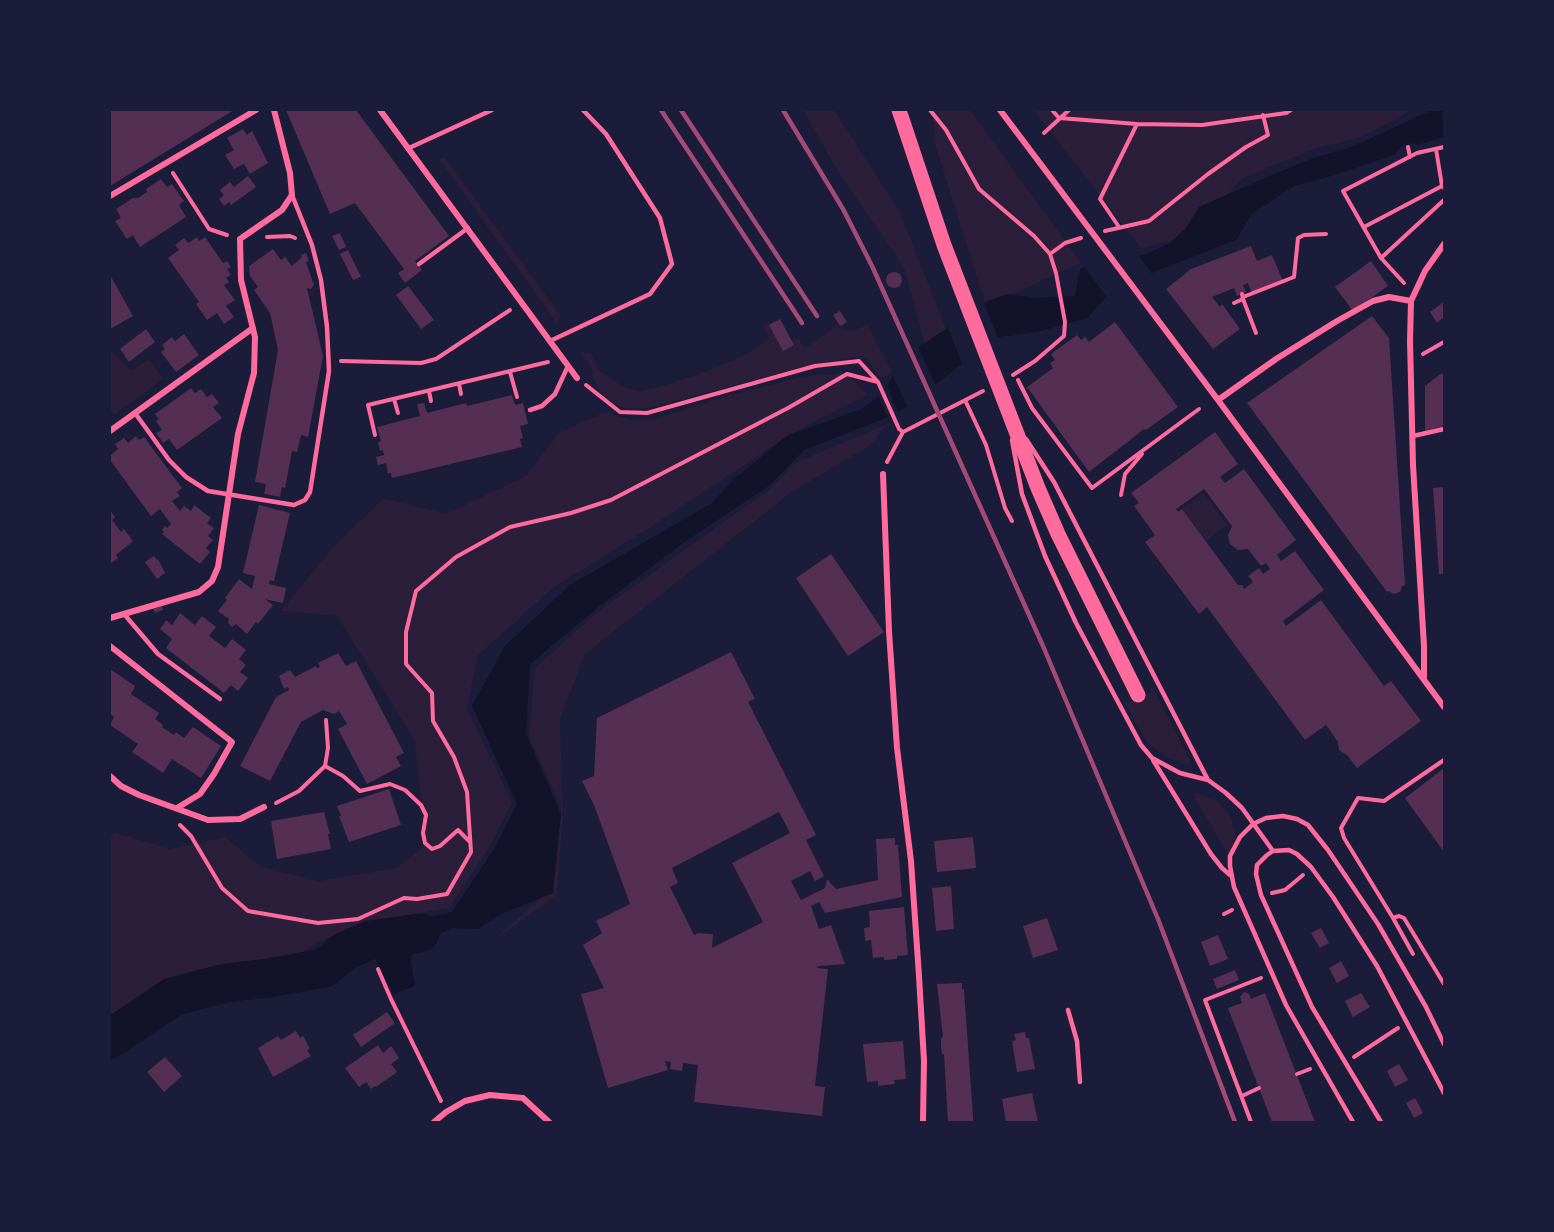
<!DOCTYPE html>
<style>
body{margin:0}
#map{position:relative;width:1554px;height:1232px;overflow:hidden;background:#1b1b3a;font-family:"DejaVu Sans",sans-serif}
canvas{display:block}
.frame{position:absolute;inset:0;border:111px solid #1b1b3a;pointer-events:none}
</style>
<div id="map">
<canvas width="1554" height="1232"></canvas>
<div class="frame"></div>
</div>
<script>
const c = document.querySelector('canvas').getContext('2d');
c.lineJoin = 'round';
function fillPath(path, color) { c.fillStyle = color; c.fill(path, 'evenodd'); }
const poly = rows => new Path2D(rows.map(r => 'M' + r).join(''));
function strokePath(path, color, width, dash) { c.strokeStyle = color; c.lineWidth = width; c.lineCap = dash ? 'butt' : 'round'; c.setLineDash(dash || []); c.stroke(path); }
fillPath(poly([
 [803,110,834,110,900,212,948,334,928,355,904,268,836,168],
 [932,110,970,110,1081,263,986,306,935,144],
 [1035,110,1412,110,1362,137,1317,148,1243,178,1216,207,1172,240,1141,248,1035,112],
 [438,158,445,158,561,316,557,323],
 [769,322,782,347,798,338,805,348,836,327,851,331,868,325,892,372,881,379,867,359,853,357,807,366,649,408,627,409,613,404,600,392,592,376,591,367,580,352,591,354,599,370,625,388,641,391,659,387,705,372,747,354,769,339,763,326],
 [110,349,131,371,149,359,163,379,114,415,110,409],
 [846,373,867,395,794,432,649,528,553,588,478,655,467,708,512,803,490,846,449,908,363,923,323,940,285,962,183,980,110,1015,110,837,114,832,169,849,225,837,261,867,319,881,397,868,427,844,414,739,337,616,281,611,333,547,384,498,446,514,526,476,559,433,605,412,632,420,652,420,731,395,800,377],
 [887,424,871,445,793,491,585,654,560,719,563,810,557,895,494,940,550,889,561,807,529,737,535,668,595,614,770,489,795,463],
 [1203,493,1227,525,1206,541,1182,509],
 [1152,686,1190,760,1189,766,1167,757,1150,745,1144,738,1124,702,1135,702,1141,699,1150,692],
 [1196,792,1217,801,1231,817,1235,830,1235,840,1230,853,1227,853,1193,795]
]), '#2a1e3b');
fillPath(poly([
 [1432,110,1442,110,1444,137,1416,145,1414,143,1401,146,1394,155,1331,176,1294,186,1252,214,1236,240,1156,271,1106,297,1087,318,1037,332,998,337,896,414,804,450,770,485,683,543,597,608,530,664,526,734,561,814,553,893,501,914,478,929,451,928,414,947,411,962,415,986,394,994,379,967,367,936,369,931,452,912,494,849,517,804,472,706,505,646,570,585,712,503,734,479,788,435,862,409,885,391,901,359,988,301,1007,294,1034,298,1075,296,1080,269,1118,256,1144,255,1170,243,1185,229,1199,207,1279,172,1311,159,1352,147]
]), '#12122b');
fillPath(poly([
 [1118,253,1137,253,1153,275,1108,299,1083,265],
 [983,301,999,340,963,366,947,325],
 [917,345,936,387,908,408,891,372,899,357],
 [886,383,899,414,889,420,877,393,883,389]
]), '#1b1b3a');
strokePath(poly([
 [110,1039,172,997,225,983,268,978,324,968,345,951,370,940,420,933]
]), '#12122b', 39);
fillPath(poly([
 [110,110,234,110,110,186],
 [286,110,356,110,449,236,415,261,422,270,405,283,398,273,404,269,355,203,330,214],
 [243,129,247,135,252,131,268,163,250,174,244,164,234,169,225,155,234,150,227,138],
 [248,176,256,187,231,205,229,202,224,206,219,199,224,195,220,190,230,182,234,187],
 [161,179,167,187,172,184,184,201,179,205,186,217,140,247,133,235,127,239,115,221,121,218,116,209,133,198,138,198,147,192,146,189],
 [340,233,346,247,339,250,332,236],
 [197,237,199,241,205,237,223,263,227,261,231,267,227,269,231,275,226,278,229,282,224,285,235,300,226,306,234,317,224,324,217,313,207,320,196,304,199,302,168,258,179,250,175,245,184,238,188,243],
 [1251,246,1257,261,1272,255,1283,281,1252,294,1248,283,1243,285,1246,292,1237,296,1234,288,1212,297,1220,307,1222,304,1240,329,1213,349,1166,289,1191,269],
 [273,249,281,260,285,257,292,266,302,257,301,255,306,253,309,261,306,262,314,285,311,289,307,288,323,356,308,437,301,435,297,452,292,451,285,488,282,487,280,497,264,494,266,484,255,482,278,350,270,313,254,290,258,287,250,276,249,266],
 [348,250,361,277,353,280,340,254],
 [1371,261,1388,286,1353,311,1335,287],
 '886 280a8 8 0 1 1 16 0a8 8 0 1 1-16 0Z',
 [110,275,133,316,110,329],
 [408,286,434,320,421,329,396,295],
 [1444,302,1444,317,1437,323,1430,312],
 [840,311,847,322,840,326,833,315],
 [1372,316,1389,338,1405,585,1402,586,1400,592,1393,594,1389,591,1387,592,1247,403],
 [780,319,794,345,783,351,769,325],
 [1115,322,1178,407,1146,430,1144,429,1089,472,1027,387,1053,368,1050,363,1055,360,1051,354,1077,335,1081,340,1085,337,1089,342],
 [146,329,155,342,129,362,120,349],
 [184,334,199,355,176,372,161,352,165,349,162,345,172,337,175,341],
 [1442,373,1444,376,1444,426,1425,431,1425,386],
 [191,388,195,393,201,389,207,397,212,394,219,403,213,407,222,418,177,450,169,439,163,443,156,433,162,430,156,421,159,419,155,414],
 [512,395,515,405,523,403,528,424,520,426,523,438,520,439,522,447,392,478,391,473,388,473,386,463,378,465,376,457,384,455,383,450,380,451,378,442,381,441,377,427,420,416,417,404,424,403,427,413,466,403,467,406],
 [1215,432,1238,464,1220,477,1225,483,1244,469,1296,540,1277,555,1281,561,1295,551,1324,590,1283,621,1286,626,1321,600,1384,686,1391,681,1421,721,1357,768,1347,755,1339,750,1338,742,1326,725,1305,740,1207,607,1199,614,1145,542,1155,535,1134,506,1139,503,1131,493],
 [1204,489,1232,526,1228,535,1230,544,1238,550,1248,549,1261,566,1266,563,1270,569,1263,574,1259,568,1248,576,1253,582,1244,589,1242,585,1238,585,1182,509,1178,512,1176,509],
 [136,436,139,440,144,437,182,488,177,492,180,496,172,501,180,511,184,506,191,511,194,505,211,518,207,523,214,528,208,536,213,540,206,548,210,552,200,564,162,534,164,532,162,530,165,526,167,528,171,524,165,516,160,509,151,516,110,460,110,456,118,449,115,444,124,438,128,443],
 [1444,487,1444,574,1439,574,1433,488],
 [259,505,290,513,274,581,270,580,269,584,286,588,283,603,265,599,273,605,258,624,256,622,247,634,236,624,232,627,228,623,229,619,218,611,227,600,225,598,239,579,252,589,255,576,243,573],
 [110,510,115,517,112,520,121,532,124,529,133,541,116,555,118,558,110,564],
 [831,554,884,632,848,656,796,578],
 [154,556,157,560,158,559,165,573,157,579,145,562],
 [162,606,163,610,155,613,153,609],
 [180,613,195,625,202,616,216,627,209,636,225,648,232,639,246,650,239,659,246,665,240,672,248,678,238,691,231,685,224,693,166,648,172,639,160,629,166,620,172,625],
 [731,652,755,699,748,702,816,835,806,840,824,876,815,881,810,871,791,881,801,900,825,888,827,879,836,889,878,880,876,839,895,838,895,845,898,845,902,897,825,913,819,902,811,906,819,929,831,925,845,964,818,966,817,968,828,969,815,1086,825,1087,822,1116,694,1102,698,1065,683,1063,682,1071,670,1069,671,1062,665,1061,668,1070,608,1088,581,994,604,988,583,945,602,933,596,921,630,904,594,805,582,781,594,776,597,718],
 [779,812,790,833,732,863,763,922,712,948,713,934,698,933,694,935,670,887,678,883,672,868],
 [338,653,346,666,356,661,404,753,396,757,401,766,367,784,338,729,347,724,339,711,334,714,323,710,301,722,270,781,240,766,276,697,289,690,288,687,284,689,279,676,290,670,295,677,316,666,317,668,320,667,318,663],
 [110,669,135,686,131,694,159,713,155,719,163,725,162,727,174,735,176,732,184,738,193,727,221,746,201,778,172,759,163,773,132,752,138,744,110,725,114,717,110,714],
 [1444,768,1444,852,1405,798],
 [389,789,401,825,349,842,339,816,341,816,337,806],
 [324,812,330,834,328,834,331,849,277,859,271,821],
 [973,837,976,868,937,872,934,841],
 [951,886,954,929,936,931,932,888],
 [904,907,908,955,897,956,897,959,884,960,884,957,873,958,871,940,865,941,864,928,870,927,869,911],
 [1047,918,1058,950,1033,958,1023,926],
 [1321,928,1329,943,1320,948,1311,933],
 [1218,935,1228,959,1210,966,1201,942],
 [1341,961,1349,976,1337,983,1329,968],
 [1235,970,1239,980,1217,989,1213,979],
 [962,983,962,989,964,989,973,1117,973,1122,948,1122,944,1054,942,1054,941,1045,941,1038,943,1037,937,984],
 [1244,992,1249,994,1251,999,1265,993,1315,1122,1272,1122,1228,1008,1242,1003,1240,997],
 [1361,993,1370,1007,1353,1017,1345,1001],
 [387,1012,395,1023,361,1047,353,1035],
 [296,1031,300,1038,303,1036,310,1049,307,1050,311,1056,273,1077,258,1048,278,1036,281,1040],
 [1025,1032,1026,1038,1029,1038,1035,1069,1017,1072,1012,1041,1016,1040,1014,1034],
 [903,1041,906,1079,894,1080,895,1084,878,1086,878,1081,867,1082,863,1044],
 [378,1045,383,1053,391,1046,399,1058,391,1064,397,1072,376,1087,375,1086,371,1089,366,1082,359,1087,345,1068],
 [165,1057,182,1076,164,1092,147,1072],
 [1399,1064,1408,1080,1395,1087,1387,1071],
 [1032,1093,1038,1122,1006,1122,1002,1099],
 [1415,1098,1423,1113,1414,1118,1406,1103]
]), '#542f53');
strokePath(poly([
 [930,110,946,130,979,189,1034,236,1050,254,1056,273,1065,322,1064,336,1035,361,1013,375],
 [1052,110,1059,118,1137,124,1202,125,1286,113,1291,110],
 [1044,133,1069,110],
 [1408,147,1410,157],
 [1436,149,1442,186],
 [173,173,209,229,227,235],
 [1119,227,1100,199,1137,124],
 [1364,227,1442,186,1444,188],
 [1105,231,1149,221,1208,174,1246,147,1268,135,1263,115],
 [267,237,290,236,295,238],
 [1050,254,1065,243,1081,238],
 [1381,258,1444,200],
 [1404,283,1381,258,1343,191,1417,153,1444,147],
 [1243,297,1294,277,1298,238,1304,235,1326,234],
 [1243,299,1256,333],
 [1234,303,1243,299,1242,294],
 [1423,354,1444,342],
 [341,361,421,363,436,359,510,310],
 [510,372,517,397],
 [1018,380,1032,408,1092,488,1199,409],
 [459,384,461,394],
 [586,385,620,412,647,413,815,366,859,361,878,382,899,429,903,432,983,391],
 [429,391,431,401],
 [394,399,398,413],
 [965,400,986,445,1005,508,1012,521],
 [375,435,368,405,548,362],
 [887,462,903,432],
 [1121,495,1125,474,1142,454],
 [325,766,328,748,326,720],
 [276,803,299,791,325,766,343,776,360,791,390,784,405,790,421,805,426,815,423,833,425,843,432,849,440,846,458,830,469,841],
 [180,825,191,836,222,888,248,911,318,923,358,919,404,898,417,899,447,894,471,852,467,792,454,757,433,721,432,693,406,664,406,632,416,591,456,557,510,527,571,513,611,500,788,408,847,374,878,382],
 [1272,893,1285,890,1303,875],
 [1224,914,1232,910],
 [1393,918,1344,838,1341,828,1358,798,1384,801,1444,760],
 [1413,954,1393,918,1399,916,1404,918,1444,984],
 [378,969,391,999,441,1101],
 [1354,1057,1398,1028],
 [1297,1074,1310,1069],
 [1242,1096,1259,1088],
 [1251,1122,1205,1000,1261,978]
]), '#ff6b9d', 4);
strokePath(poly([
 [409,148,492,110],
 [419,264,468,228],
 [550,341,650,294,672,264,660,218,606,134,583,110],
 [530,410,542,406,555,394,568,366],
 [135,413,169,460,186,477,208,491,294,505,305,500,310,492,329,371,327,327,321,280,312,245,292,195],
 [1413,436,1444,429],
 [1026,439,1054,482,1208,780],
 [1012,440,1022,494,1045,556,1076,623,1141,745,1152,758,1180,773,1208,780,1226,793,1242,808,1273,851],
 [124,614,158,654,220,699],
 [1153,760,1211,854,1222,868,1230,875],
 [1068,1010,1077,1041,1080,1082],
 [1353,1122,1286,1005,1234,887,1230,866,1230,856,1240,837,1253,824,1266,818,1283,816,1297,819,1308,825,1328,850,1378,924,1426,1007,1444,1044],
 [1381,1122,1312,1007,1261,895,1256,874,1257,865,1267,855,1273,851,1289,850,1297,854,1311,867,1333,897,1377,966,1444,1093]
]), '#ff6b9d', 4.5);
strokePath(poly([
 [380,110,577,378],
 [1000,110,1218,400,1444,707],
 [110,196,256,110],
 [1218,400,1276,359,1337,321,1373,301,1389,297,1411,301],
 [110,431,253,328],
 [883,474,889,631,897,748,911,861,919,976,924,1061,923,1122],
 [110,618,199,592,212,581,218,567,238,434,254,373,255,337,241,280,240,239,282,210,292,195,290,173,274,110],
 [110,646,232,742,214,774,200,794,177,808],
 [1424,677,1424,646,1413,465,1410,341,1411,301,1425,271,1444,244],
 [110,776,121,786,139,795,208,820,240,819,264,807],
 [434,1122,446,1112,465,1101,490,1095,523,1098,549,1122]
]), '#ff6b9d', 6);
strokePath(poly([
 [899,110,944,245,1038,488,1058,534,1138,695]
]), '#ff6b9d', 15);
strokePath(poly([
 [661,110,802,323],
 [681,110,817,316],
 [783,110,843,209,872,266,1043,646,1158,919,1235,1122]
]), '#a44b75', 4.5);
</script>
